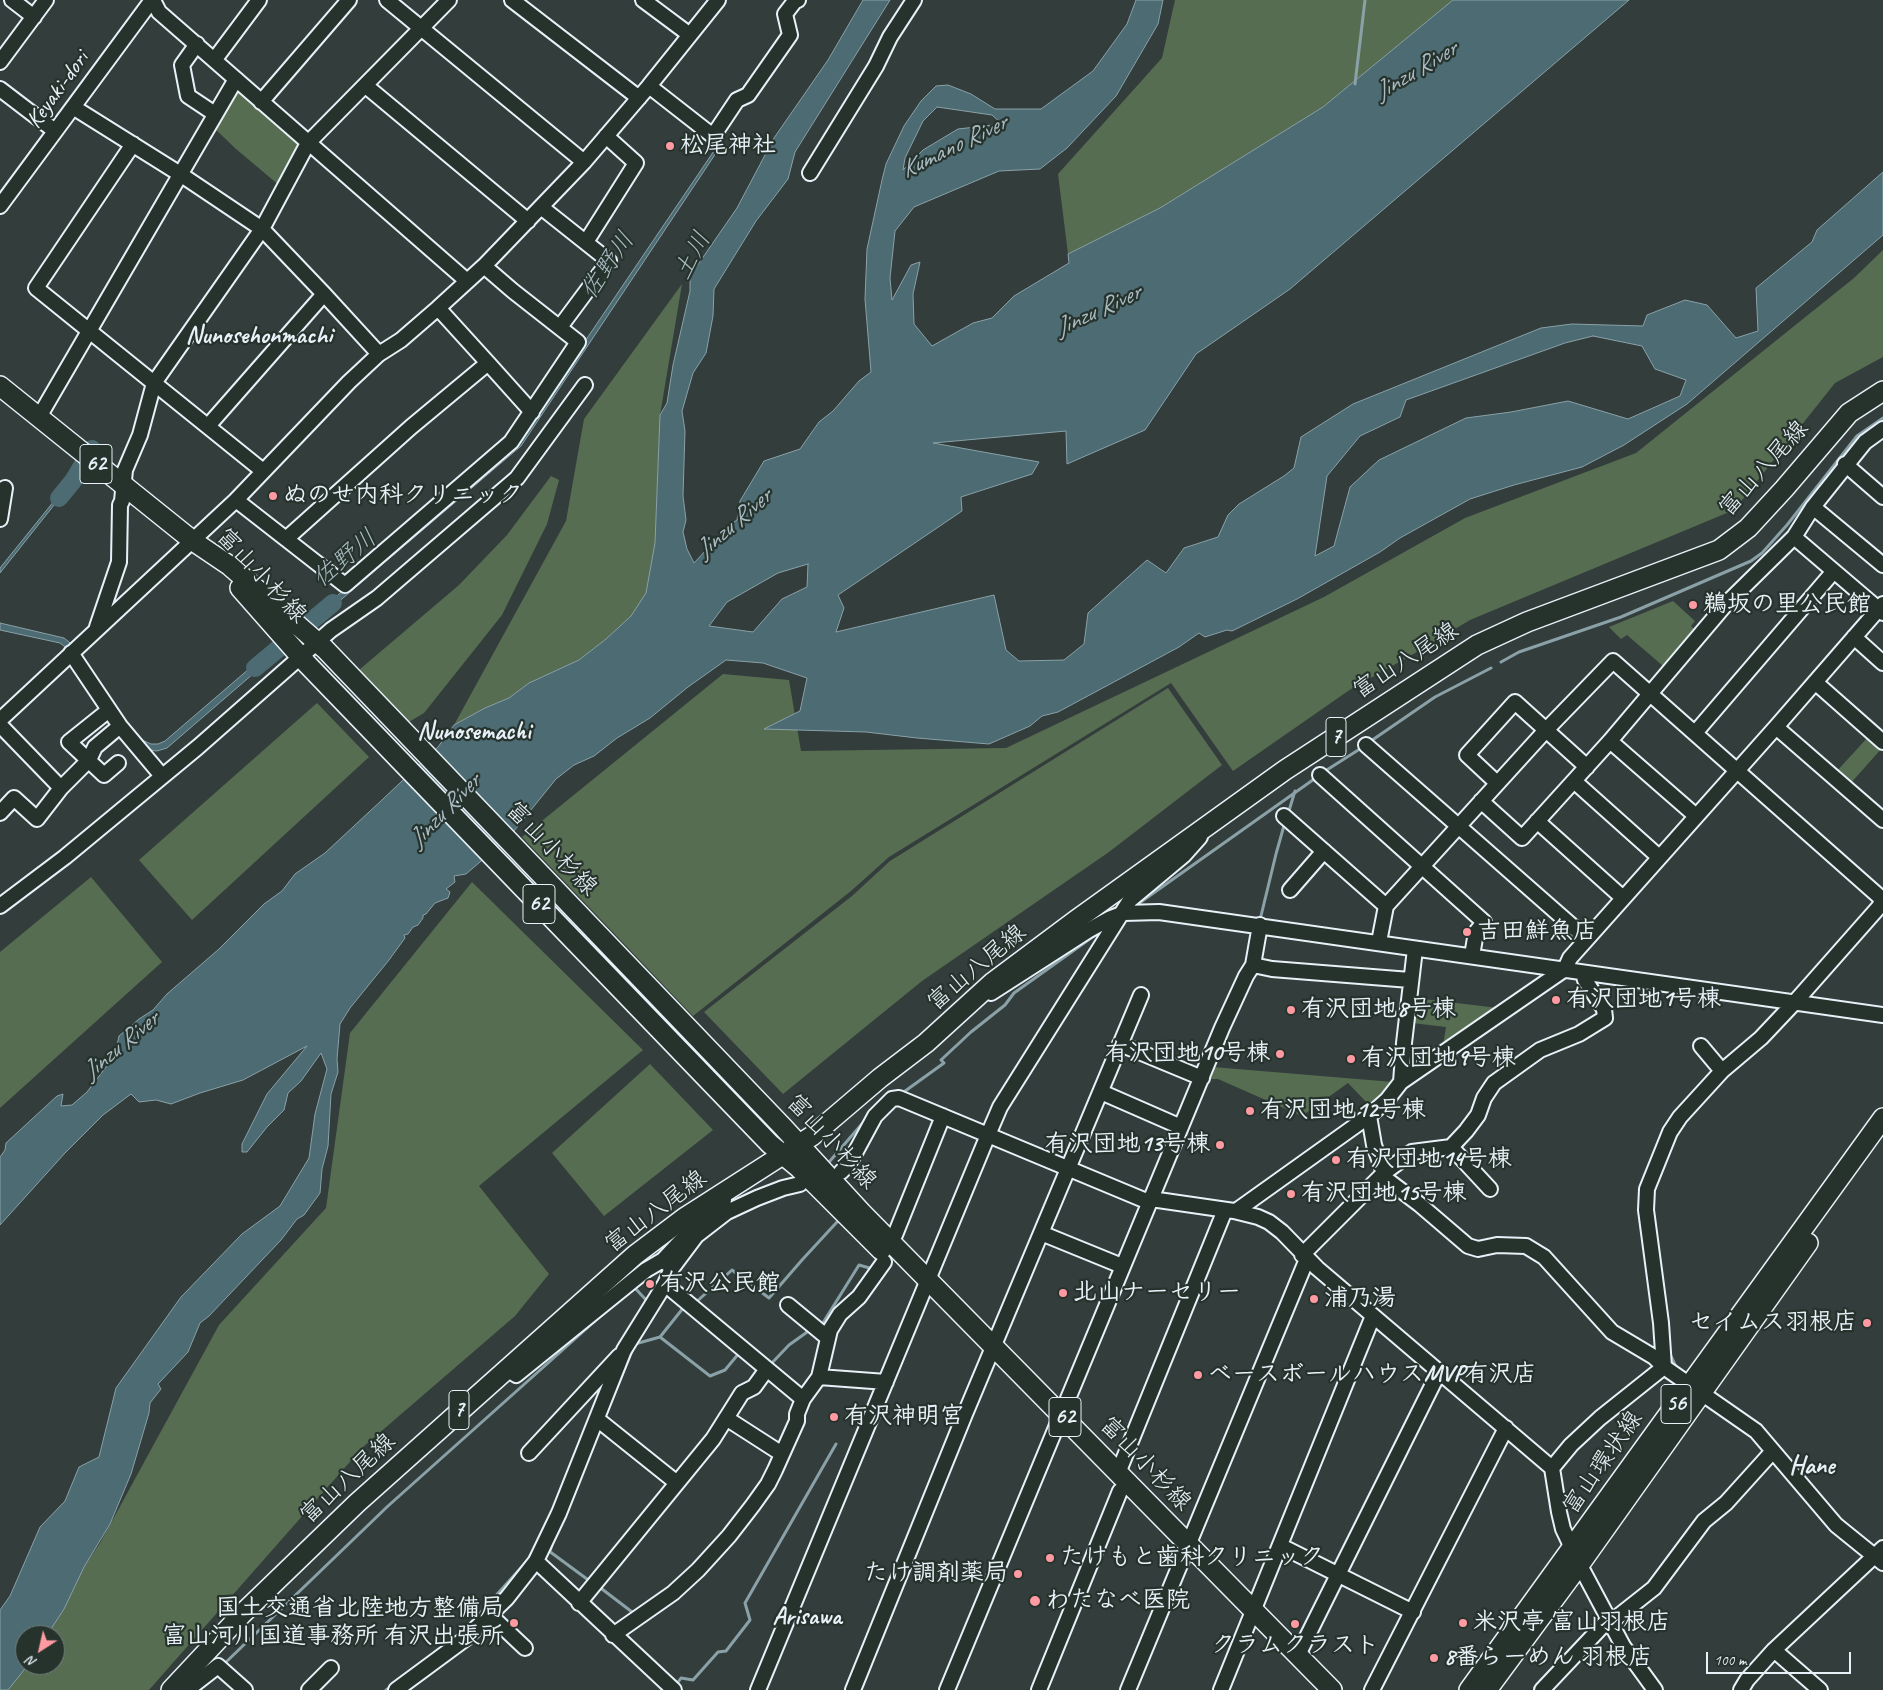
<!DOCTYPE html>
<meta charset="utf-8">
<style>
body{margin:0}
#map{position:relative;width:1883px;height:1690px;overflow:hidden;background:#333d3b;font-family:Caveat,sans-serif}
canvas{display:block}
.north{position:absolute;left:15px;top:1625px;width:50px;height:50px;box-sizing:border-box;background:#26332d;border:1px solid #747f7e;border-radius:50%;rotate:215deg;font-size:14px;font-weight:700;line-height:20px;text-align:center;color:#e8f1f8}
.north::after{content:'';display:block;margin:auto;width:18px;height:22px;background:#ff9aa2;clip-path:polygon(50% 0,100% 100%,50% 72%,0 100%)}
.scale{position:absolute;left:1706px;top:1652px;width:145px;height:22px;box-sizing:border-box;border:2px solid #e8f1f8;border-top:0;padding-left:6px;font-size:15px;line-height:18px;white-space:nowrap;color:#e8f1f8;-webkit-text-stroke:4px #26332d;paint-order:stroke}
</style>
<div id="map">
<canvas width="1883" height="1690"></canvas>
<div class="north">N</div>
<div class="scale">100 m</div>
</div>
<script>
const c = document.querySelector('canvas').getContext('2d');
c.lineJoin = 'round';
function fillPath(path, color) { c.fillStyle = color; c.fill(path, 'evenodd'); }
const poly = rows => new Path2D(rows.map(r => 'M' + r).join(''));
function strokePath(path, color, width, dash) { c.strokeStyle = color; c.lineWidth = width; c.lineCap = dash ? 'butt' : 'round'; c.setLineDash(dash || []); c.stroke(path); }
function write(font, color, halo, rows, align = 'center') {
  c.font = font + ' Caveat,"Klee One",sans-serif'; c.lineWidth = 4.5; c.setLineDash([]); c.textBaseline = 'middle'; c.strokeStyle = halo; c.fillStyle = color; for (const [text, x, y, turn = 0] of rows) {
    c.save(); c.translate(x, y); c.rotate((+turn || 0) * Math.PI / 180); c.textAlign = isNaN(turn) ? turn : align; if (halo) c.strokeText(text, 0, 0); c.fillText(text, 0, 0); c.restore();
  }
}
fillPath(poly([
 [1175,0,1453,0,1323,107,1160,208,1068,254,1058,174,1162,58],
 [238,89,301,142,280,186,236,149,212,126],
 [1883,250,1883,357,1835,383,1734,510,1470,620,1410,656,1351,689,1233,771,1171,683,889,857,851,891,693,1016,522,837,723,674,789,680,801,751,1006,748,1324,597,1465,518,1636,453,1854,278],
 [682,284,660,415,655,543,646,593,631,616,606,639,579,660,529,683,509,698,485,708,454,725,566,521,584,419],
 [551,476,559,480,547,524,502,615,424,713,409,722,359,670,459,585,507,535],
 [1673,601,1695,621,1691,626,1694,629,1663,666,1627,635,1621,639,1609,627],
 [1168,688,1222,765,1109,852,922,981,783,1094,704,1012,852,896,890,861],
 [317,703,369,757,192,920,139,860],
 [1869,736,1882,748,1850,784,1836,772],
 [91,877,162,962,0,1108,0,952],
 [472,882,643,1050,479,1186,549,1274,515,1316,363,1447,149,1690,8,1690,28,1665,55,1665,55,1635,47,1635,64,1609,84,1567,100,1543,219,1325,326,1208,350,1033],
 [1415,998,1498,1008,1443,1046,1446,1027,1412,1023],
 [650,1064,713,1130,604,1216,552,1153],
 [1213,1067,1393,1082,1370,1106,1348,1083,1302,1116,1218,1079,1210,1079]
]), '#576d52');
const water = poly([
 [863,0,890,0,795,152,788,179,756,221,714,289,713,316,706,353,693,373,682,411,685,431,683,496,686,520,683,532,687,549,694,563,708,548,722,530,737,520,740,501,764,461,800,449,819,422,833,411,859,381,871,372,865,299,867,249,882,180,886,164,904,126,921,101,936,86,948,85,971,94,995,109,1041,109,1093,71,1127,24,1136,0,1163,0,1158,24,1116,96,1067,148,1040,169,999,171,914,207,895,231,890,278,892,300,911,265,920,262,913,294,914,324,932,346,973,323,992,318,1014,296,1069,263,1068,254,1160,208,1323,107,1453,0,1629,0,1290,289,1196,354,1145,430,1067,464,1066,431,933,443,1039,462,1032,474,961,497,962,511,838,595,844,608,836,632,994,595,1006,650,1019,661,1064,660,1084,644,1088,613,1147,560,1166,573,1184,548,1218,537,1228,515,1239,504,1284,476,1294,468,1301,437,1353,404,1541,328,1572,324,1643,326,1647,315,1685,300,1707,305,1736,338,1758,331,1756,288,1812,242,1817,230,1883,172,1883,235,1687,404,1624,445,1582,467,1514,485,1470,499,1400,538,1380,552,1297,599,1232,631,1227,630,1205,637,1199,633,1179,647,1058,712,1042,716,1030,726,989,744,917,738,866,732,764,729,800,711,807,678,763,663,726,660,688,687,650,718,617,738,594,756,574,765,556,779,509,837,466,874,454,876,455,882,446,889,450,892,448,898,435,903,426,914,423,915,423,918,418,925,413,927,408,934,404,935,405,938,389,960,350,1008,340,1024,337,1059,338,1072,331,1094,328,1146,322,1169,320,1193,304,1215,297,1219,281,1240,209,1316,200,1323,188,1352,158,1384,161,1389,150,1403,149,1413,131,1474,110,1524,84,1567,64,1609,47,1635,25,1635,25,1665,28,1665,8,1690,0,1690,0,1610,10,1596,40,1527,65,1501,79,1467,99,1457,116,1388,181,1297,242,1234,280,1206,309,1158,315,1114,327,1069,321,1053,301,1081,288,1093,284,1110,267,1127,247,1152,242,1152,242,1144,267,1094,307,1046,243,1080,200,1093,171,1104,156,1100,139,1102,131,1094,103,1115,65,1153,0,1225,0,1157,5,1150,6,1143,57,1096,63,1094,61,1106,72,1105,87,1092,115,1055,119,1036,139,1019,153,1010,167,994,219,949,264,904,282,891,295,874,325,853,383,799,438,747,454,725,485,708,509,698,529,683,579,660,606,639,631,616,646,593,655,543,660,415,667,403,673,365,690,291,690,276,737,208,774,138,828,60,863,0],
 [937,107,992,115,1002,124,958,129,923,150,903,170,905,158,923,121,937,107],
 [1593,336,1642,346,1655,369,1686,380,1680,396,1628,419,1568,401,1511,412,1466,418,1379,460,1350,487,1334,546,1315,556,1327,476,1360,436,1400,417,1406,400,1565,343,1593,336],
 [808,564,807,587,782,599,753,632,709,626,727,602,778,573,808,564],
 [718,145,720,147,521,446,322,616,318,621,312,617,514,446,718,145],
 [70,478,74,478,75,482,66,490,0,573,0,568,71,480,70,478],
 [0,623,64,638,74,646,69,650,60,643,0,630,0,623],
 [271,650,275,655,167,748,157,751,149,750,130,736,134,731,142,740,151,744,158,744,165,741,271,650]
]);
fillPath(water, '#4c6b73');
strokePath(water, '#8aa1a8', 1);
strokePath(poly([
 [1355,84,1365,0],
 [1501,662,1519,652,1621,617,1751,561,1762,553,1787,525,1857,436,1883,418],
 [1368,743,1435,697,1491,668],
 [1322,773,1363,747],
 [1288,814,1295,791],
 [1138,904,1317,777],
 [1260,920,1276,854,1285,822],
 [901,1094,944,1063,941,1060,971,1032,1005,1005,1014,993,1101,931],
 [830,1161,867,1118],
 [635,1286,634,1287,647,1301,646,1303],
 [695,1303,732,1270,769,1298,802,1260,837,1222],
 [821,1326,859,1265,873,1269],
 [660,1337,710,1376,725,1370,740,1352],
 [1669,1352,1677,1369],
 [770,1365,789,1345,810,1330],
 [603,1421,635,1344,660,1337,684,1307],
 [549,1551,591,1582],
 [550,1551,554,1538],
 [530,1556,534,1550],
 [598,1586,636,1615],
 [428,1658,465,1630,527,1561],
 [224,1664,388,1506,605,1312],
 [676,1685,681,1678,693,1680,718,1652,726,1651,750,1620,745,1603,836,1444],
 [386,1690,393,1685]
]), '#8aa1a8', 3);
strokePath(poly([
 [59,498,73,481,92,449],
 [255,668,333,603]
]), '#4c6b73', 18);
const minor = poly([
 [12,0,34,17],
 [153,0,159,12,467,281],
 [387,0,584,162],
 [512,0,639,98],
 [643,0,690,35],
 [197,44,182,65,188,96,215,114],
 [215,59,259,0],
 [0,62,46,0],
 [366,86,528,221],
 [649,86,713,136,737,100,748,95,790,35,785,14,795,1,798,0],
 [0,89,55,131],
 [261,102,349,0],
 [73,107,180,174,262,229,324,294,379,354],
 [133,144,36,288,263,471],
 [810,173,876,66,890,37,914,0],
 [0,206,152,0],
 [541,207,609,261,560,327],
 [586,242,636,163,606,136],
 [488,363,532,412],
 [39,417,236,79],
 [208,426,324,294],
 [1845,464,1883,497],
 [236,500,345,585,511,442,578,342,513,291,484,266],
 [1813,507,1883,565],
 [0,519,5,488],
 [1794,537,1883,613],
 [286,539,411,427,488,363,438,308],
 [97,627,119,562,120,505,122,501,125,470,140,435,154,383,262,229,308,143,449,0],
 [1854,637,1883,663],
 [71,653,120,726,162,776],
 [1815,682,1883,742],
 [109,710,69,742,104,775,118,763],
 [0,720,236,500,349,382,379,354,401,340,438,308,484,266,584,162,649,86,718,0],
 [0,725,61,788],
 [1776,727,1883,820],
 [1695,733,1834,571],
 [1610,741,1696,816],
 [1366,745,1587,939],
 [1320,775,1484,922,1476,932,1472,956],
 [1574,781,1659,857],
 [1497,783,1467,755,1515,702,1587,767],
 [1481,801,1522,838,1610,741,1726,604,1794,537,1813,507,1865,442,1883,429],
 [0,813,14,798,37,819,61,788,89,760,95,747,120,726],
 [1284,816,1386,906],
 [1537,821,1623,898],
 [1200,837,1184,855,1130,900,1000,1107,988,1135,1144,1200,1151,1199,1234,1211,1258,1217,1269,1222,1282,1232,1317,1268,1552,1468,1559,1512,1563,1529,1583,1571,1623,1646,1655,1690],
 [1290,890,1324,851],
 [1883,898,1879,907,1795,1002,1761,1038,1722,1071,1680,1117,1670,1132,1647,1189,1646,1210,1661,1323,1664,1367,1756,1431,1836,1525,1883,1563],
 [0,906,65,857,198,747,331,630,377,598,517,478,585,385],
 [1379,942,1386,906,1547,729,1613,661,1882,899],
 [1253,965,1272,969,1410,980],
 [991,993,1089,930,1111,918,1124,913,1159,912,1883,1015],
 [1120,1044,1202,1078],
 [1701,1046,1722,1071],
 [1401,1082,1404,1043,1415,949],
 [1101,1092,1181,1127],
 [1369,1116,1374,1145,1386,1179,1419,1204,1468,1246,1478,1249,1497,1245,1526,1246,1544,1257,1612,1332,1654,1357,1664,1367,1600,1418,1571,1445,1552,1468],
 [1451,1147,1490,1189],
 [1236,1211,1369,1116,1387,1100,1401,1082,1565,969,1570,958,1587,939,1776,727,1883,604],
 [1041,1233,1122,1266],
 [895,1235,943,1116],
 [1302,1255,1384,1173,1412,1152,1451,1147,1466,1131,1478,1115,1484,1098,1494,1083,1540,1050,1579,1034,1605,1018,1604,1009,1585,980,1583,973],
 [672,1268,696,1236,727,1212,757,1198,783,1188,800,1184],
 [665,1284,803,1399],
 [788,1305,828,1338],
 [506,1368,516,1375,646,1270,663,1260,691,1230,724,1200],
 [819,1377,886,1382],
 [726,1418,782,1454],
 [597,1419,677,1483],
 [529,1453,619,1356],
 [1118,1473,1225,1210],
 [1281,1546,1413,1612],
 [536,1561,674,1690],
 [579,1603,713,1439,742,1393,754,1387,767,1369],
 [490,1615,525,1648],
 [613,1635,673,1593,698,1570,729,1536,753,1505,768,1484,775,1470,797,1421,797,1414,803,1399,819,1377,830,1330,840,1314,859,1297,884,1262],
 [1774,1650,1820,1690],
 [1298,1655,1439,1372],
 [187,1690,218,1666,245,1690],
 [309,1690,331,1668],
 [396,1690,465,1639,507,1598,536,1561,559,1513,624,1350,665,1284,672,1268,663,1260],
 [758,1690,988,1135,899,1098,892,1099,875,1116,855,1153,847,1166,841,1172],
 [853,1690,965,1414,1141,995],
 [947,1690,1222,1028,1246,976,1253,965,1260,925],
 [1039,1690,1120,1491],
 [1128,1690,1307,1259],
 [1221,1690,1373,1316],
 [1372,1690,1506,1428],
 [1542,1690,1608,1620,1616,1618,1654,1588,1704,1521,1726,1503,1773,1451],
 [1741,1690,1747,1680,1774,1650,1883,1548]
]);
const major = poly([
 [0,386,193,541,230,566,325,649,783,1127,862,1213,1332,1690],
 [240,588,307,664,770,1144,799,1168,881,1250],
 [171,1690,242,1614,357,1503,635,1255,684,1218,812,1136,880,1078,926,1043,993,982,1076,920,1285,770,1477,645,1527,622,1719,550,1748,528,1784,489,1849,413,1883,391],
 [1469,1690,1883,1118],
 [1487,1690,1580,1564,1808,1243]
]);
strokePath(minor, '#e8f1f8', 18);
strokePath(major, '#e8f1f8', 22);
strokePath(minor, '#26332d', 14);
strokePath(major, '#26332d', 19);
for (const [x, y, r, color] of [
 [670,146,5,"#ff9aa2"],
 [273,496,5,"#ff9aa2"],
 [1693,605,5,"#ff9aa2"],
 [1467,932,5,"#ff9aa2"],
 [1556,1000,5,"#ff9aa2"],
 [1291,1010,5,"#ff9aa2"],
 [1280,1054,5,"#ff9aa2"],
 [1351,1059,5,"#ff9aa2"],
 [1250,1111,5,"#ff9aa2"],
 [1220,1145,5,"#ff9aa2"],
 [1336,1160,5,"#ff9aa2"],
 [1291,1194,5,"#ff9aa2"],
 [650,1284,5,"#ff9aa2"],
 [1063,1293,5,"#ff9aa2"],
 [1314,1299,5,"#ff9aa2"],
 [1867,1323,5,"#ff9aa2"],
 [1198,1375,5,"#ff9aa2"],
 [834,1417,5,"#ff9aa2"],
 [1050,1558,5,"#ff9aa2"],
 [1018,1574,5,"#ff9aa2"],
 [1035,1601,6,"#ff9aa2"],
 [514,1623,5,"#ff9aa2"],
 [1463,1623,5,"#ff9aa2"],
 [1295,1624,5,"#ff9aa2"],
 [1434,1658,5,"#ff9aa2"]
]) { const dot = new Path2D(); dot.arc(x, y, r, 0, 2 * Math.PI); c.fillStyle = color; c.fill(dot); strokePath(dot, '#26332d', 2); }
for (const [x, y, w] of [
 [96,464,32],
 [1336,737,20],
 [539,904,32],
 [1676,1404,30],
 [459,1410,20],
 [1065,1417,32]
]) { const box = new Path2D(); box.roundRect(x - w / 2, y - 19.5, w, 39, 4); c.fillStyle = '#26332d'; c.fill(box); strokePath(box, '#e8f1f8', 1); }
write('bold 22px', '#e8f1f8', null, [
 ["62",96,464],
 ["7",1336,737],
 ["62",539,904],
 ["56",1676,1404],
 ["7",459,1410],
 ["62",1065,1417]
]);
write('24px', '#e8f1f8', '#26332d', [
 ["Keyaki-dori",58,90,-54],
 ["富山八尾線",1764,469,-48],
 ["富山小杉線",261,576,47],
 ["富山八尾線",1406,661,-33],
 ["富山小杉線",551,849,46],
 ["富山八尾線",977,968,-40],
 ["富山小杉線",831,1142,47],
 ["富山八尾線",656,1212,-37],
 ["富山環状線",1603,1463,-55],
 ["富山小杉線",1145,1464,46],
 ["富山八尾線",348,1479,-43]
]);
write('bold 24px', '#e8f1f8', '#26332d', [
 ["松尾神社",680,146],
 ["ぬのせ内科クリニック",283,496],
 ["鵜坂の里公民館",1703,605],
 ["吉田鮮魚店",1477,932],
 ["有沢団地1号棟",1566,1000],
 ["有沢団地8号棟",1301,1010],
 ["有沢団地10号棟",1270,1054,"right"],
 ["有沢団地9号棟",1361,1059],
 ["有沢団地12号棟",1260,1111],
 ["有沢団地13号棟",1210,1145,"right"],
 ["有沢団地14号棟",1346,1160],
 ["有沢団地15号棟",1301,1194],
 ["有沢公民館",660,1284],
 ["北山ナーセリー",1073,1293],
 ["浦乃湯",1324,1299],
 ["セイムス羽根店",1857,1323,"right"],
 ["ベースボールハウスMVP有沢店",1208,1375],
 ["有沢神明宮",844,1417],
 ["たけもと歯科クリニック",1060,1558],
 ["たけ調剤薬局",1008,1574,"right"],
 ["わたなべ医院",1046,1601],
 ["国土交通省北陸地方整備局",504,1609,"right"],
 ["富山河川国道事務所 有沢出張所",504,1637,"right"],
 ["米沢亭 富山羽根店",1473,1623],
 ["クラムクラスト",1295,1646,"center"],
 ["8番らーめん 羽根店",1444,1658]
], 'left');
write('italic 25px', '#aabbc3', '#26332d', [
 ["Jinzu River",1416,71,-31],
 ["Kumano River",954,147,-26],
 ["土川",693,256,-62],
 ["佐野川",608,266,-56],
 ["Jinzu River",1098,311,-25],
 ["Jinzu River",734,524,-41],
 ["佐野川",345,559,-40],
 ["Jinzu River",445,811,-46],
 ["Jinzu River",121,1046,-40]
]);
write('bold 25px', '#e8f1f8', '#26332d', [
 ["Nunosehonmachi",259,336],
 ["Nunosemachi",474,732],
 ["Hane",1812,1466],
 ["Arisawa",807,1617]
]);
</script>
